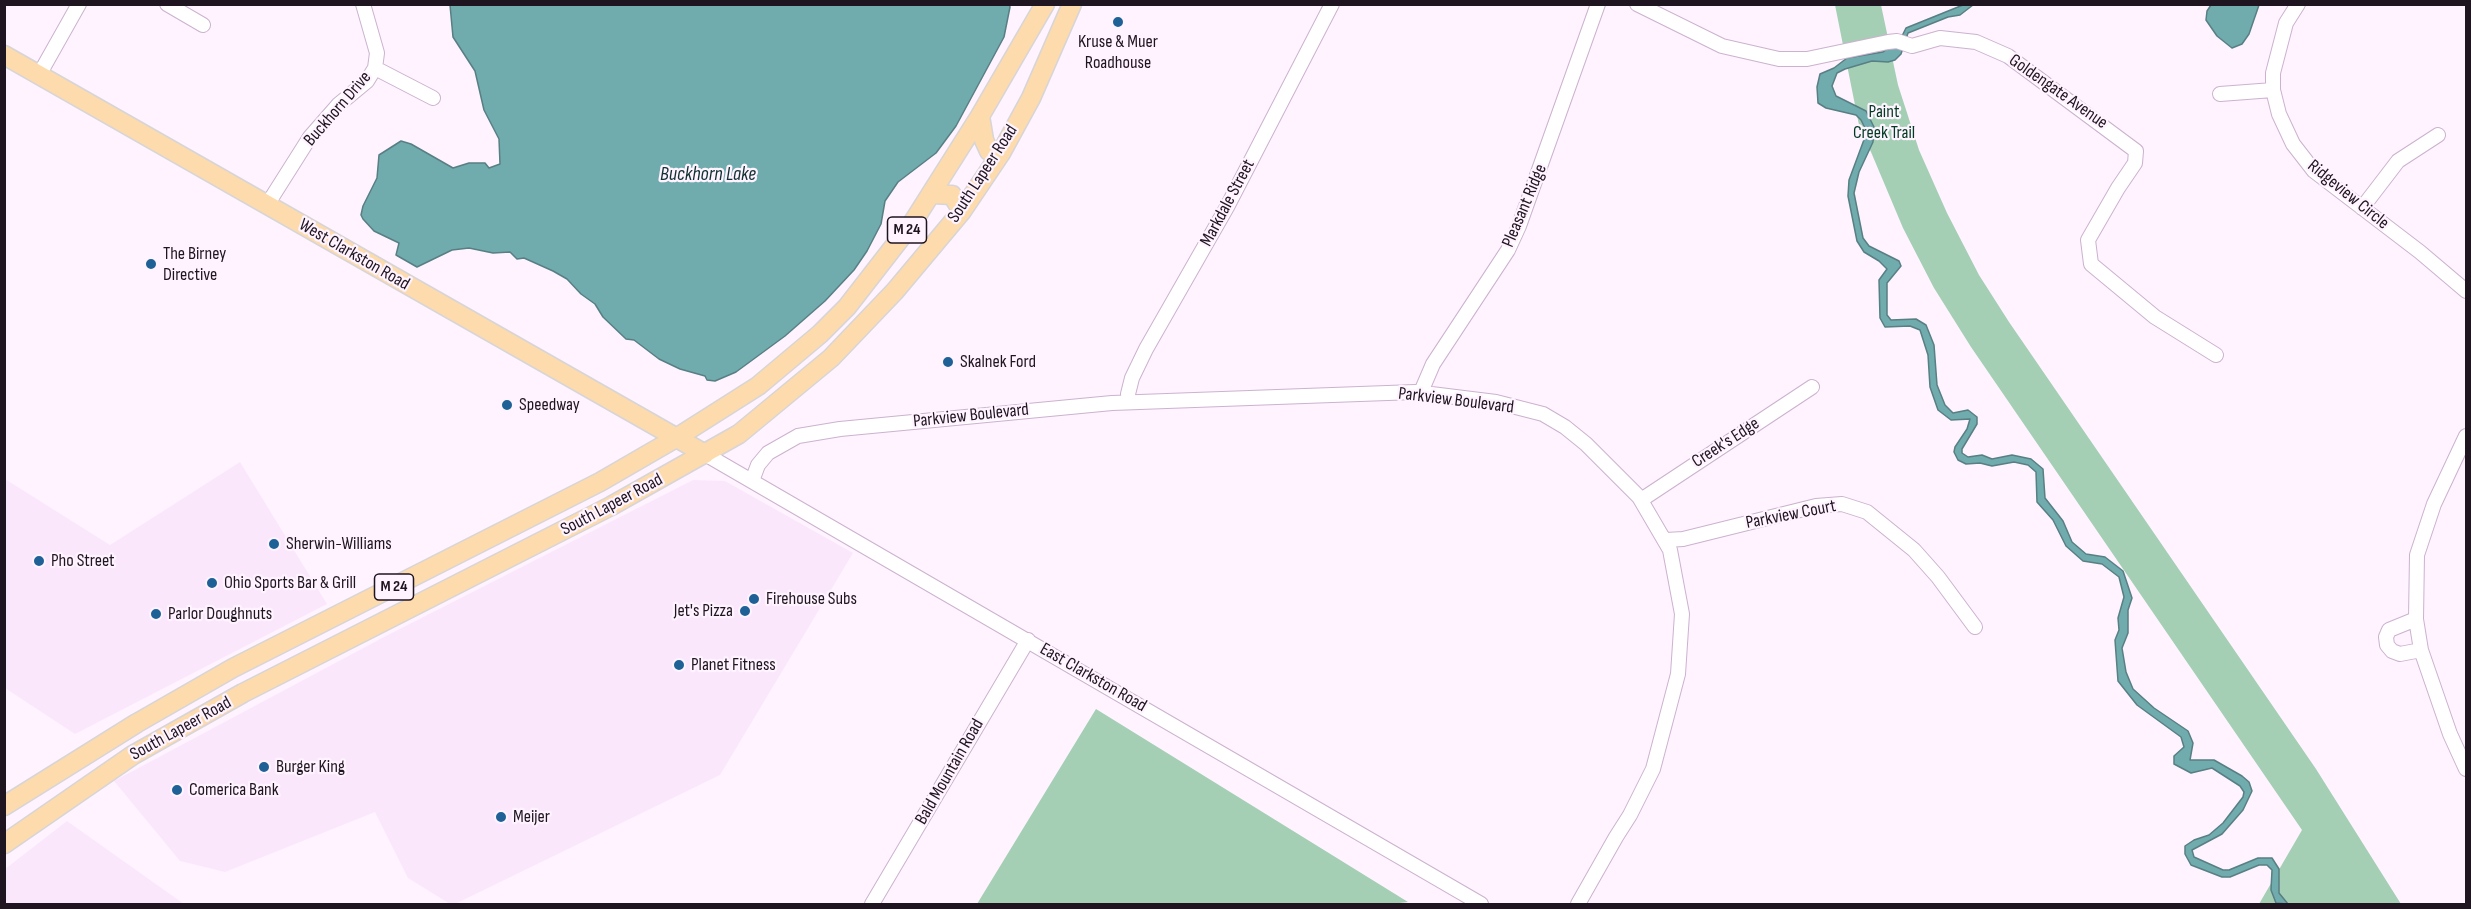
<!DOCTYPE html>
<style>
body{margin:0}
#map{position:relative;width:2471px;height:909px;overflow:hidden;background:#fef3ff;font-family:"Sofia Sans Condensed",sans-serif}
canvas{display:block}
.frame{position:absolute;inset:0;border:6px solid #1f1520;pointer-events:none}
</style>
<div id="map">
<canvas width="2471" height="909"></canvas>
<div class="frame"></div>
</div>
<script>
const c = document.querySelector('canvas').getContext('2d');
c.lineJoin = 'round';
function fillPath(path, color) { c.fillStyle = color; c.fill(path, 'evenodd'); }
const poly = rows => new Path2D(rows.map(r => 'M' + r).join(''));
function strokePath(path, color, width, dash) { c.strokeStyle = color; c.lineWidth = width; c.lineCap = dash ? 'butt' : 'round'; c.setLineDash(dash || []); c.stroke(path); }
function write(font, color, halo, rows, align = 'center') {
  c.font = font + ' "Sofia Sans Condensed",sans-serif'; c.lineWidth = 4.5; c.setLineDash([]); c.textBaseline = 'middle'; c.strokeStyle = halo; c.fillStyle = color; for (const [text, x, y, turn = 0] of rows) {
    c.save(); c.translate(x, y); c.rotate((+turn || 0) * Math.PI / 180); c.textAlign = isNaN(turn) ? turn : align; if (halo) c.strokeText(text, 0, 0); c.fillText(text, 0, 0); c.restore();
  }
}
fillPath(poly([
 [240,462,327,604,75,734,5,688,5,479,110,545],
 [693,480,725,481,853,553,720,775,455,904,450,904,408,878,375,812,225,872,180,861,114,781,384,637],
 [67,821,184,904,5,904,5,869]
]), '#fbe7fc');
fillPath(poly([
 [1835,5,1881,5,1898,85,1919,150,1947,213,1979,275,2009,322,2316,769,2401,904,2259,904,2302,830,1971,347,1934,288,1903,228,1871,152,1860,130],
 [1096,709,1408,902,1391,904,977,904]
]), '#a4cfb4');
const water = poly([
 [450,5,1009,4,1010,7,1004,37,956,126,936,153,898,182,885,201,881,224,867,251,854,270,825,301,785,336,736,372,715,381,707,380,705,376,680,369,659,359,634,340,626,339,603,317,595,304,581,294,567,279,553,271,524,258,517,259,510,252,493,253,469,248,452,250,417,267,396,255,399,243,374,231,363,219,361,215,363,206,377,178,379,155,401,141,411,144,453,168,469,163,485,163,489,168,500,164,499,139,484,110,475,71,453,37,450,5],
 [1963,5,1973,5,1960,15,1948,17,1908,33,1901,54,1895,60,1888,62,1872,61,1845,69,1837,73,1832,86,1836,96,1866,111,1874,127,1873,142,1859,172,1854,193,1863,238,1869,246,1899,261,1901,266,1887,283,1887,315,1891,320,1916,319,1926,325,1934,345,1937,385,1945,405,1953,413,1968,410,1977,417,1977,424,1962,449,1962,453,1968,457,1982,455,1992,459,2012,455,2031,459,2043,469,2045,498,2063,521,2072,542,2086,554,2105,557,2123,571,2132,598,2128,610,2128,633,2122,648,2126,672,2133,689,2154,708,2188,731,2193,743,2190,760,2214,760,2242,776,2249,782,2252,791,2243,810,2222,834,2192,850,2194,857,2223,870,2229,870,2258,858,2272,858,2279,869,2279,893,2288,904,2276,903,2271,890,2272,870,2267,865,2259,865,2230,877,2222,877,2191,865,2185,854,2185,846,2194,840,2209,835,2223,823,2243,797,2244,792,2240,786,2212,768,2191,773,2174,764,2174,756,2184,747,2181,737,2137,705,2118,681,2115,640,2119,630,2118,618,2124,597,2119,577,2102,564,2083,561,2066,546,2053,520,2037,502,2036,472,2028,465,2014,462,1992,466,1980,463,1966,464,1958,460,1954,452,1955,447,1967,429,1970,419,1951,420,1938,410,1930,387,1928,355,1920,330,1910,326,1885,327,1880,318,1879,280,1887,269,1879,261,1864,252,1857,241,1848,196,1849,180,1865,137,1865,128,1861,120,1856,115,1826,108,1818,103,1817,87,1820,74,1834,68,1847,58,1883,52,1900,40,1906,28,1963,5],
 [2211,5,2259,5,2249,34,2242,44,2232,48,2217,36,2206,20,2207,11,2211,5]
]);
fillPath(water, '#70acae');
strokePath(water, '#587f83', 1.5);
const minor = poly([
 [167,4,203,25],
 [1637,4,1722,46,1779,59,1807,59,1888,42,1897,41,1912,46,1940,38,1976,42,2008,56,2136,151,2135,163,2118,188,2088,240,2091,264,2155,317,2216,355],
 [2298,4,2286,23,2273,73,2273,90,2279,114,2293,144,2314,171,2420,252,2466,291],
 [375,68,433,98],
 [39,75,79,4],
 [2220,94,2273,90],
 [267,205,310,137,338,105,367,81,375,68,377,53,363,4],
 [2362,208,2398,161,2438,135],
 [1421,392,1433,364,1508,250,1519,226,1598,4],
 [1129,402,1128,394,1132,378,1146,349,1227,207,1332,4],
 [2466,436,2434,504,2417,555,2416,619,2421,650,2450,734,2466,769],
 [705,454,1481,904],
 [752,481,758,465,768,453,798,436,840,429,1112,403,1415,392,1496,402,1543,414,1565,427,1586,444,1639,497,1670,550,1682,614,1678,674,1653,769,1630,815,1616,837,1578,904],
 [1641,500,1812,387],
 [1666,540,1683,539,1816,506,1842,504,1867,512,1914,550,1938,577,1975,627],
 [2416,619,2389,630,2386,637,2387,645,2392,651,2400,654,2421,650],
 [872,904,1028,640]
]);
const major = poly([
 [4,55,705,454],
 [980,116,984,140,989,151,1001,153],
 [932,194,952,195,962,211],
 [4,806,137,723,233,668,600,482,676,438,758,386,820,334,847,307,913,222,980,116,1045,4],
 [4,844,133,755,243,693,611,506,739,434,831,358,895,291,962,211,1001,153,1031,98,1072,4]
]);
strokePath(minor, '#ccb2ce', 16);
strokePath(major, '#d7d5d7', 21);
strokePath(minor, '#fff', 14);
strokePath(major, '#fddbac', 18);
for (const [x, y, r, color] of [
 [1118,22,6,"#1e6196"],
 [151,264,6,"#1e6196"],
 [948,362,6,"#1e6196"],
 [507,405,6,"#1e6196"],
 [274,544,6,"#1e6196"],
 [39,561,6,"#1e6196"],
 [212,583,6,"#1e6196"],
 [754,599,6,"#1e6196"],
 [745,611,6,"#1e6196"],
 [156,614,6,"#1e6196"],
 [679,665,6,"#1e6196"],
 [264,767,6,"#1e6196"],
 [177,790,6,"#1e6196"],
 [501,817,6,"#1e6196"]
]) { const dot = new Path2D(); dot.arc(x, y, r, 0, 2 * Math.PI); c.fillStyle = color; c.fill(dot); strokePath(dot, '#fef3ff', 2); }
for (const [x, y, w] of [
 [907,230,39],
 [394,587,39]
]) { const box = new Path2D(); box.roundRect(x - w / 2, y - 13, w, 26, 4.5); c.fillStyle = '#fef3ff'; c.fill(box); strokePath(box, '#1f1520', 1.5); }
write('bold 16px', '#1f1520', null, [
 ["M 24",907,230],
 ["M 24",394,587]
]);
write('18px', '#1f1520', '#fef3ff', [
 ["Kruse & Muer",1118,42,"center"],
 ["Roadhouse",1118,63,"center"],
 ["The Birney",163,254],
 ["Directive",163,275],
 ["Skalnek Ford",960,362],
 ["Speedway",519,405],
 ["Sherwin-Williams",286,544],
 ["Pho Street",51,561],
 ["Ohio Sports Bar & Grill",224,583],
 ["Firehouse Subs",766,599],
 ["Jet's Pizza",733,611,"right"],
 ["Parlor Doughnuts",168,614],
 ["Planet Fitness",691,665],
 ["Burger King",276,767],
 ["Comerica Bank",189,790],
 ["Meijer",513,817]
], 'left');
write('18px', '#1f1520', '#fef3ff', [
 ["Goldengate Avenue",2058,92,35],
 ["Buckhorn Drive",338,109,-49],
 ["South Lapeer Road",983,174,-57],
 ["Ridgeview Circle",2348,195,39],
 ["Markdale Street",1228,203,-62],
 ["Pleasant Ridge",1525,206,-67],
 ["West Clarkston Road",354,255,30],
 ["Parkview Boulevard",1456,401,7],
 ["Parkview Boulevard",971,416,-6],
 ["Creek's Edge",1726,443,-33],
 ["South Lapeer Road",612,505,-28],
 ["Parkview Court",1791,515,-11],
 ["East Clarkston Road",1093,678,30],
 ["South Lapeer Road",181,729,-29],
 ["Bald Mountain Road",950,772,-60]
]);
write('18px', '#003b21', '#fef3ff', [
 ["Paint",1884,112],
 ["Creek Trail",1884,133]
]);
write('italic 20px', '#103031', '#fef3ff', [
 ["Buckhorn Lake",708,175]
]);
</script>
